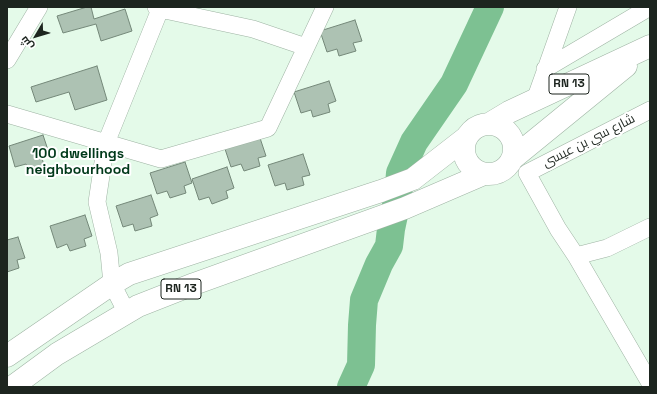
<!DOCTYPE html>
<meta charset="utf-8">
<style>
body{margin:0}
#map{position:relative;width:657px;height:394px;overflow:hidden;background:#e4fae9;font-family:"Space Grotesk",Cairo,sans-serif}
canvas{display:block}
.frame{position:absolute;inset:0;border:8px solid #1d251f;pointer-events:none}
.north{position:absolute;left:16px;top:16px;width:40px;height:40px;-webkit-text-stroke:3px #fff;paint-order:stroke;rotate:232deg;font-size:11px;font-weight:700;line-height:16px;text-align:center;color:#1d251f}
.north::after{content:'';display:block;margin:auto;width:14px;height:18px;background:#1d251f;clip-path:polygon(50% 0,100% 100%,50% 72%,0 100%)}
</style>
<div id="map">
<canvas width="657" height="394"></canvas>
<div class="frame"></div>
<div class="north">ش</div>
</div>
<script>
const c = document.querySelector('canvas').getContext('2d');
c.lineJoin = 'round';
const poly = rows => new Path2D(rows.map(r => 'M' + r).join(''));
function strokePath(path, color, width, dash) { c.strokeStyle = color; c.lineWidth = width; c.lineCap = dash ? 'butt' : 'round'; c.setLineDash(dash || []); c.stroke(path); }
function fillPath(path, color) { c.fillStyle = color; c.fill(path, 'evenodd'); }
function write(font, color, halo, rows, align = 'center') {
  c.font = font + ' "Space Grotesk",Cairo,sans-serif'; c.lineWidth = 4; c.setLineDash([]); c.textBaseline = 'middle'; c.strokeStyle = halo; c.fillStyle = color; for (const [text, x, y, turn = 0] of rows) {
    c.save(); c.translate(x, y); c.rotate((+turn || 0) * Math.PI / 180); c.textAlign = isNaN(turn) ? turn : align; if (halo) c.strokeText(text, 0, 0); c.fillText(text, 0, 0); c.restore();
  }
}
strokePath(poly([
 [351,387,361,365,362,325,364,300,379,264,389,246,391,229,398,196,400,173,414,142,454,84,490,7]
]), '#7dc192', 28);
const building = poly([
 [87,7,91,7,94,19,125,9,132,31,101,41,96,24,63,33,57,16,87,7],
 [355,20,362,41,353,43,356,51,339,56,337,49,327,52,320,31,355,20],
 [97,66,107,100,75,110,69,92,36,102,31,87,97,66],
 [329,81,336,101,328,104,330,112,313,117,311,110,301,113,294,92,329,81],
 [43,135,50,156,42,158,44,166,28,171,26,164,15,167,9,146,43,135],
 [259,135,266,156,258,158,260,166,244,171,241,164,231,167,224,146,259,135],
 [303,154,310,175,302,177,304,185,287,190,285,183,275,186,268,165,303,154],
 [185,162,192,183,184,186,186,193,170,198,167,191,157,194,150,173,185,162],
 [227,167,234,188,226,191,228,198,212,204,209,197,199,200,192,179,227,167],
 [151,195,158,215,150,218,152,226,135,231,133,224,123,227,116,206,151,195],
 [85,215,92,236,84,239,86,246,70,251,67,244,57,248,50,226,85,215],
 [18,237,25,258,17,260,19,268,7,272,7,240,18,237]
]);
fillPath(building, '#adc2b3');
strokePath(building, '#748879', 1);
const minor = poly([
 [156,7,160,9,253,29,306,47],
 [7,60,39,7],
 [545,69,650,7],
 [535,100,568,7],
 [650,110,527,173,558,229,576,256,607,248,650,227],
 [7,114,161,159,268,128,325,7],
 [576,256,650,383],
 [127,313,112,284,109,253,97,202,106,143,161,7]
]);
const primary = poly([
 [489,124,509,112,650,46],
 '464 149a25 25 0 1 1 50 0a25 25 0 1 1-50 0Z',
 [512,159,626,66],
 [7,356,112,284,129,274,381,191,413,179,467,137],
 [12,387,57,354,138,306,194,284,405,208,484,174]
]);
strokePath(minor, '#9eb3a3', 18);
strokePath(primary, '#9eb3a3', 23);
strokePath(minor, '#fff', 17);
strokePath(primary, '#fff', 22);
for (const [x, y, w] of [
 [569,84,40],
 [181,289,40]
]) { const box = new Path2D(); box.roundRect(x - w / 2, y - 10, w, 20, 3); c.fillStyle = '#fff'; c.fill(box); strokePath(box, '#1d251f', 1); }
write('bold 12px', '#1d251f', null, [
 ["RN 13",569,84],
 ["RN 13",181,289]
]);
write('13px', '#1d251f', '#fff', [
 ["شارع سي بن عيسى",589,141,-27]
]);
write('bold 14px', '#00391a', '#fff', [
 ["100 dwellings",78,154],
 ["neighbourhood",78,170]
]);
</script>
